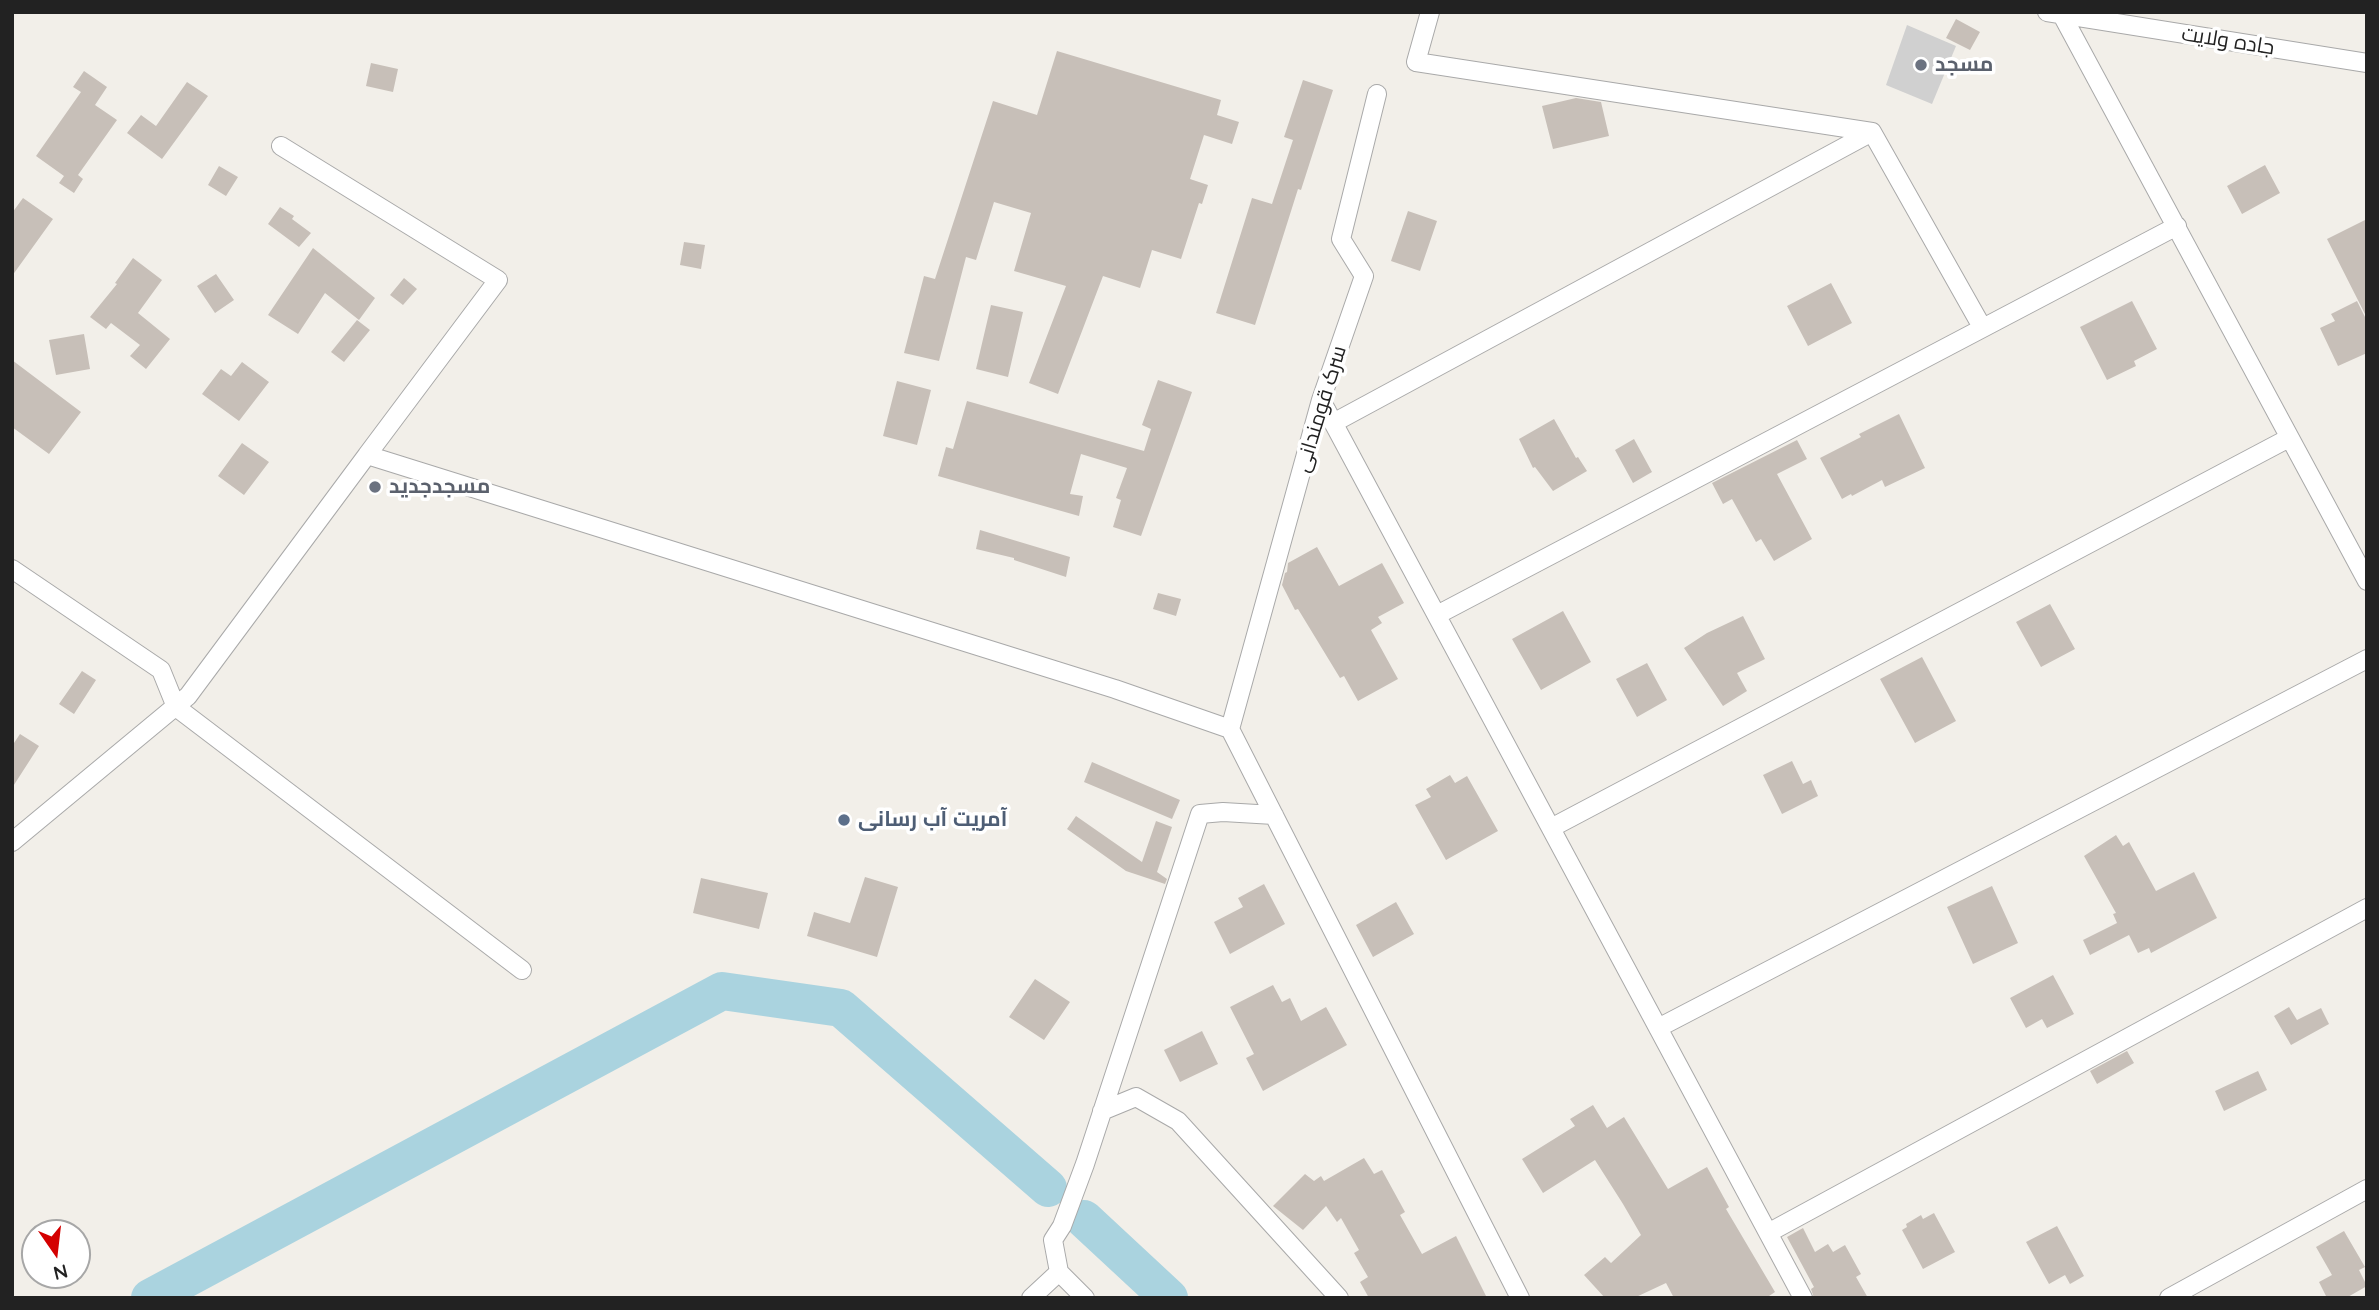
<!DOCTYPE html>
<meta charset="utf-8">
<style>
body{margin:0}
#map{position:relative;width:2379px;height:1310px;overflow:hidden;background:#f2efe9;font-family:Quicksand,sans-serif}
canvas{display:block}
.frame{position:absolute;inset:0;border:14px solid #222;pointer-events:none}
.north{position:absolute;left:21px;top:1219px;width:70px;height:70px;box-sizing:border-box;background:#fff;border:2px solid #a7a7a7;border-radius:50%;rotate:166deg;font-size:19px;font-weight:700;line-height:28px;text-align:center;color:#222}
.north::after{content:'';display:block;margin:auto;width:24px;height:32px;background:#d40000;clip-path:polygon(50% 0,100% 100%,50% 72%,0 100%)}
</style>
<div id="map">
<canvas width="2379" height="1310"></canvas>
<div class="frame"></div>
<div class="north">N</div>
</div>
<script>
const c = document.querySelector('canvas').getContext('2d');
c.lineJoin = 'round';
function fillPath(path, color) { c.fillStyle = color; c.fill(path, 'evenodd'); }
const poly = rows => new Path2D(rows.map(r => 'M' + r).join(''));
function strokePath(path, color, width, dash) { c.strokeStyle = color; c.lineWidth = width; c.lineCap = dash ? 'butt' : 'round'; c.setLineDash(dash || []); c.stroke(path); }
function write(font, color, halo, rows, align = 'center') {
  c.font = font + ' Quicksand,Cairo,sans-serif'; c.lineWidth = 7; c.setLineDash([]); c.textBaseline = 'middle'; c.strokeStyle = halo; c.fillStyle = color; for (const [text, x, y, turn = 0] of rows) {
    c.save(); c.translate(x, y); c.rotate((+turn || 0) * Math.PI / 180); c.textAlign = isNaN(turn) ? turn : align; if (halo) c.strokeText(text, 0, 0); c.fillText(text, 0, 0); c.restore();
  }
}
fillPath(poly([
 [1907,25,1956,46,1932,104,1886,85]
]), '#d0d0d0');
strokePath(poly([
 [1084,1219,1169,1298],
 [150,1298,722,991,841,1008,1048,1188]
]), '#aad3df', 38);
fillPath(poly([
 [1956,19,1980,32,1970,50,1946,38],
 [1057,51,1221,100,1217,115,1239,122,1232,144,1204,135,1190,179,1208,185,1202,204,1199,203,1181,259,1152,250,1140,288,1103,276,1058,394,1029,383,1066,286,1014,271,1031,213,994,202,976,260,966,257,939,361,904,353,924,276,935,279,993,101,1037,115],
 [371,63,398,69,393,92,366,86],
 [84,71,107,87,95,105,117,120,78,175,83,179,74,193,59,183,64,176,36,156,81,92,73,87],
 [1303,80,1333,90,1301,190,1298,189,1255,325,1216,313,1252,198,1272,204,1293,140,1284,137],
 [187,82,208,96,162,159,127,133,141,115,156,126],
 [1576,98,1601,102,1609,136,1553,149,1542,106],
 [2265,165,2280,193,2242,214,2227,186],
 [219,166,238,177,226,196,208,185],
 [23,198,53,219,12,276,12,213],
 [280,207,294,216,292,219,311,233,299,247,268,224],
 [1408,211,1437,221,1420,271,1391,261],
 [2367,219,2367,318,2327,239],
 [684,242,705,245,701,269,680,265],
 [313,248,375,298,359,320,325,293,298,334,268,315],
 [133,258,162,280,138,313,170,339,146,369,130,356,140,345,111,323,106,329,90,317,117,284,115,283],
 [216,274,234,300,215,313,197,286],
 [404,278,417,289,403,305,390,295],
 [1831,283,1852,323,1808,346,1787,306],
 [2132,301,2157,349,2134,361,2136,366,2107,380,2080,327],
 [2357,301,2367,321,2367,353,2338,366,2320,328,2335,321,2331,314],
 [991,305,1023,312,1008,377,976,369],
 [357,320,370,330,344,362,331,352],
 [84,334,90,369,56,375,49,340],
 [12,360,81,412,49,454,12,427],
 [242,362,269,382,239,421,202,394,221,369,231,376],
 [1158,380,1192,392,1141,536,1113,527,1121,500,1116,498,1127,468,1081,454,1070,494,1083,496,1079,516,938,476,946,447,953,449,967,401,1144,451,1151,429,1142,425],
 [897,381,931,390,917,445,883,436],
 [1899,414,1925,468,1885,487,1882,480,1852,496,1851,494,1842,499,1820,458,1861,437,1859,434],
 [1554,419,1576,458,1578,457,1587,471,1553,491,1535,467,1533,468,1519,439],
 [1634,439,1652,472,1633,483,1615,450],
 [1797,440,1807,459,1777,474,1812,539,1774,561,1761,539,1756,542,1732,499,1723,504,1712,483],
 [242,443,269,462,244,495,218,476],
 [980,530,1070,557,1066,577,1014,560,1014,558,976,549],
 [1317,547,1339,586,1382,563,1404,603,1378,617,1382,623,1371,630,1398,679,1358,701,1344,676,1340,678,1298,609,1295,610,1282,585,1285,573,1287,572,1288,563],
 [1158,593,1181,599,1176,616,1153,609],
 [2050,604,2075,649,2041,667,2016,622],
 [1563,611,1591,662,1541,690,1512,639],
 [1743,616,1765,659,1737,673,1747,691,1723,706,1684,648,1707,633],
 [1922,657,1956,721,1915,743,1880,679],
 [1647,663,1667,700,1637,717,1616,679],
 [82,671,96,680,74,714,59,704],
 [20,734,39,746,12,788,12,746],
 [1792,761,1803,784,1811,780,1818,796,1782,814,1763,775],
 [1092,762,1180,800,1172,819,1084,782],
 [1450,775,1455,783,1467,776,1498,831,1446,860,1415,805,1431,797,1426,789],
 [1076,816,1142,862,1156,821,1172,827,1157,872,1167,879,1165,884,1126,871,1067,829],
 [2116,835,2123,846,2129,842,2156,891,2194,872,2217,918,2151,953,2149,948,2138,953,2129,935,2090,955,2083,940,2117,923,2113,914,2116,913,2084,856],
 [865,877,898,887,877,957,807,936,814,912,850,923],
 [701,878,768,893,759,929,693,913],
 [1264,884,1285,924,1230,954,1214,922,1243,907,1238,898],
 [1992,886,2018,943,1973,964,1947,907],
 [1396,902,1414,934,1373,957,1356,925],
 [2053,975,2074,1014,2047,1028,2042,1019,2026,1028,2010,998],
 [1035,979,1070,1002,1044,1040,1009,1017],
 [1273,985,1282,1002,1290,998,1301,1021,1326,1007,1347,1045,1263,1091,1246,1058,1254,1054,1230,1007],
 [2289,1007,2297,1020,2321,1008,2329,1024,2291,1045,2274,1016],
 [1202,1031,1218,1064,1180,1082,1164,1050],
 [2127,1051,2134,1063,2097,1084,2090,1071],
 [2258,1071,2267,1090,2224,1111,2215,1091],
 [1593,1105,1607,1128,1624,1117,1668,1189,1707,1167,1729,1207,1726,1209,1775,1292,1766,1298,1674,1298,1666,1283,1634,1298,1605,1298,1584,1275,1605,1257,1611,1263,1641,1235,1623,1204,1595,1160,1543,1193,1522,1159,1575,1126,1570,1119],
 [1364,1158,1374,1174,1382,1170,1405,1212,1400,1215,1422,1254,1456,1236,1487,1298,1369,1298,1360,1282,1368,1277,1354,1253,1359,1250,1341,1218,1337,1222,1326,1206,1303,1230,1273,1206,1305,1174,1314,1181,1321,1176,1324,1181],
 [1934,1213,1955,1252,1923,1269,1902,1230,1907,1227,1906,1224,1921,1215,1923,1219],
 [2057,1226,2084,1276,2070,1284,2065,1275,2049,1284,2026,1242],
 [1803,1228,1815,1252,1828,1244,1833,1252,1845,1245,1861,1274,1856,1277,1868,1298,1814,1298,1811,1289,1814,1287,1787,1237],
 [2344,1231,2365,1267,2359,1270,2367,1286,2346,1298,2327,1298,2319,1282,2332,1275,2316,1247]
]), '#c7bfb8');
const minor = poly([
 [1430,12,1416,62,1872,132,1982,327],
 [2047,12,2367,63],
 [2062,15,2367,581],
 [281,146,498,280,367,455,1115,689,1230,729,1520,1298],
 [1321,400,1803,1298],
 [1335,422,1872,132],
 [12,569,161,670,176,707,522,970],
 [1437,615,2177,226],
 [1230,729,1321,400,1364,276,1341,239,1377,94],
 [1551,828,2289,438],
 [12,842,188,696,367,455],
 [1658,1028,2367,659],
 [1102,1111,1136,1097,1178,1121,1339,1298],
 [1768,1233,2367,908],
 [1031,1298,1059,1272],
 [1085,1298,1059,1272,1053,1240,1062,1226,1085,1164,1200,814,1223,812,1274,815],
 [2169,1298,2367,1189]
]);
strokePath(minor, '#a9a9a9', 20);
strokePath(minor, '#fff', 18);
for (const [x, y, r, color] of [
 [1921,65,7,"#6b7280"],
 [375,487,7,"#6b7280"],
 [844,820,7,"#5c6f8a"]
]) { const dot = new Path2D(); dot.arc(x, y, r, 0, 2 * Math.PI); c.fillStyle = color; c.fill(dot); strokePath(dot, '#fff', 2.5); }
write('21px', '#222', '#fff', [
 ["جاده ولایت",2228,41,9],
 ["سرک قومندانی",1321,409,-73]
]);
write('bold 21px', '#5b616d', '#fff', [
 ["مسجد",1935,65],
 ["مسجدجدید",389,487]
], 'left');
write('bold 21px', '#4e5e75', '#fff', [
 ["آمریت آب رسانی",858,820]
], 'left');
</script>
